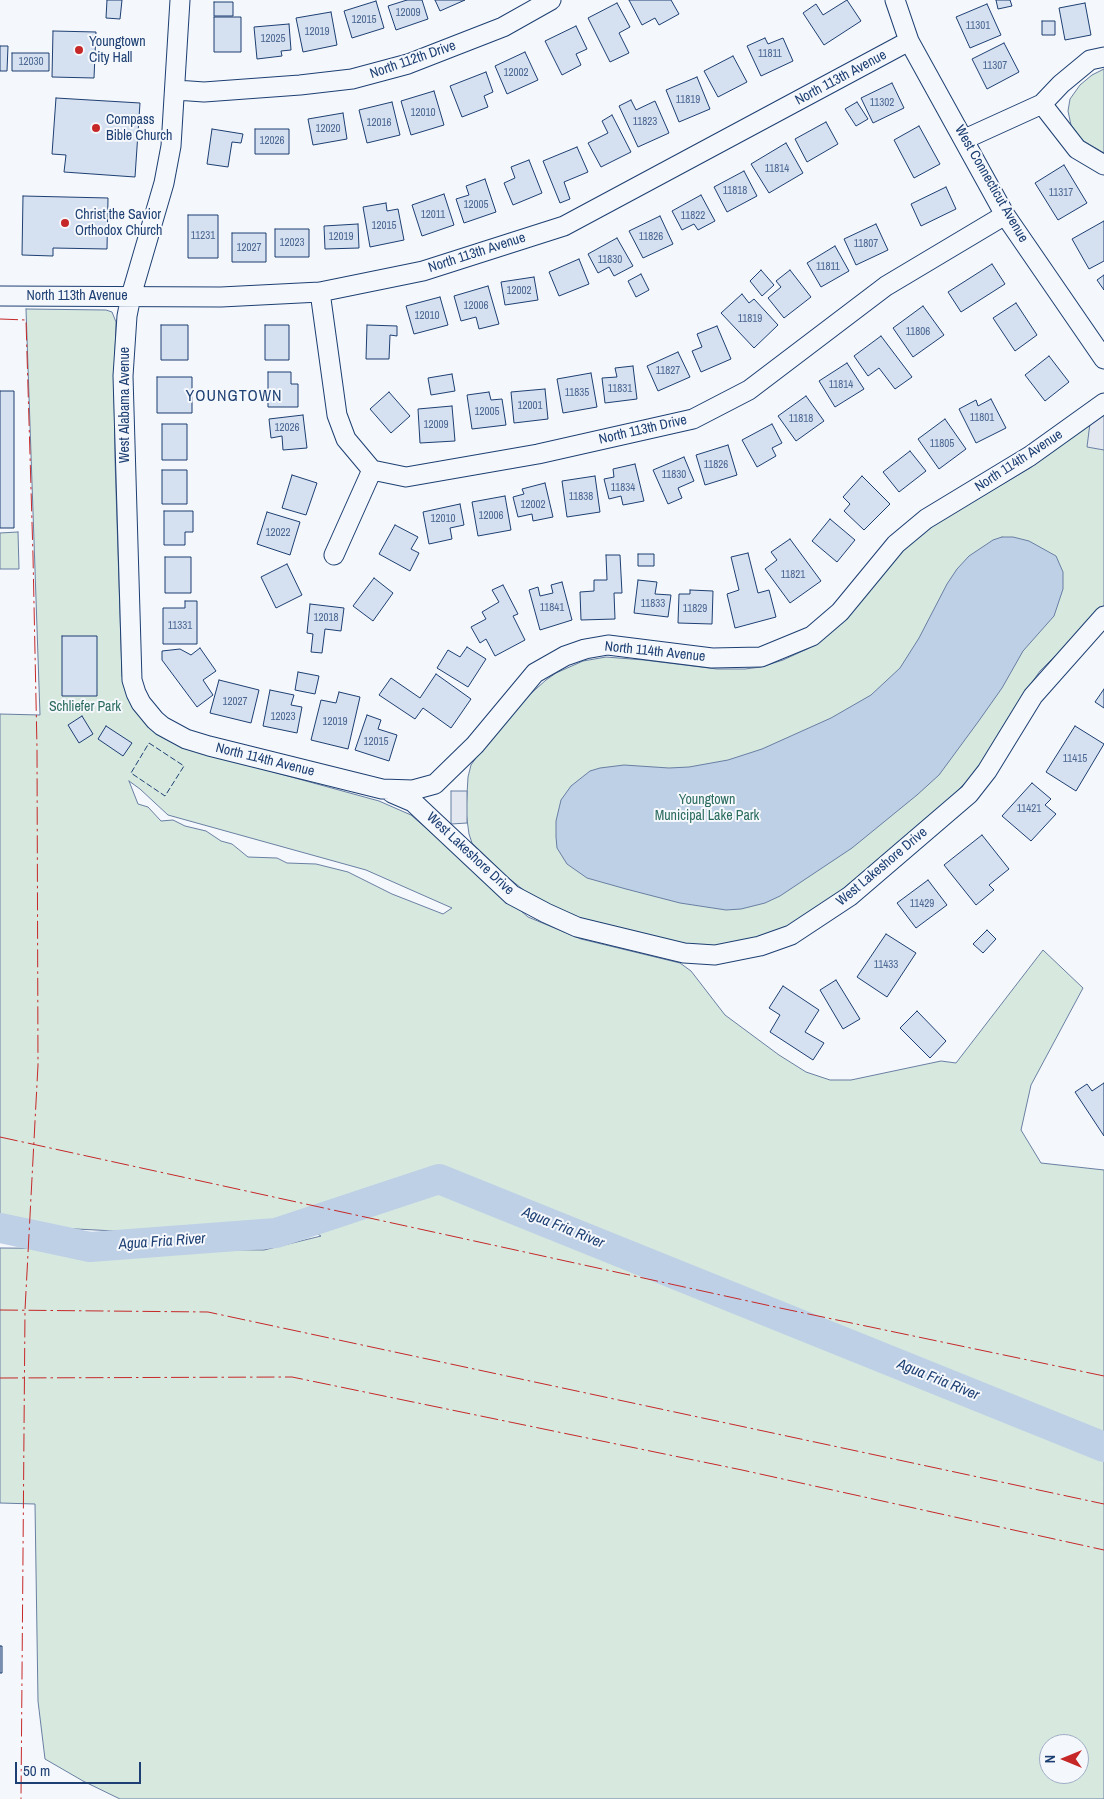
<!DOCTYPE html>
<style>
body{margin:0}
#map{position:relative;width:1104px;height:1799px;overflow:hidden;background:#f4f7fb;font-family:"Archivo Narrow",sans-serif}
canvas{display:block}
.north{position:absolute;left:1039px;top:1734px;width:50px;height:50px;box-sizing:border-box;background:#f4f7fb;border:1px solid #9eadc5;border-radius:50%;rotate:270deg;font-size:14px;font-weight:700;line-height:20px;text-align:center;color:#1d3f73}
.north::after{content:'';display:block;margin:auto;width:18px;height:22px;background:#c62828;clip-path:polygon(50% 0,100% 100%,50% 72%,0 100%)}
.scale{position:absolute;left:15px;top:1762px;width:126px;height:22px;box-sizing:border-box;border:2px solid #1d3f73;border-top:0;padding-left:6px;font-size:15px;line-height:18px;white-space:nowrap;color:#1d3f73;-webkit-text-stroke:4px #f4f7fb;paint-order:stroke}
</style>
<div id="map">
<canvas width="1104" height="1799"></canvas>
<div class="north">N</div>
<div class="scale">50 m</div>
</div>
<script>
const c = document.querySelector('canvas').getContext('2d');
c.lineJoin = 'round';
function fillPath(path, color) { c.fillStyle = color; c.fill(path, 'evenodd'); }
const poly = rows => new Path2D(rows.map(r => 'M' + r).join(''));
function strokePath(path, color, width, dash) { c.strokeStyle = color; c.lineWidth = width; c.lineCap = dash ? 'butt' : 'round'; c.setLineDash(dash || []); c.stroke(path); }
function write(font, color, halo, rows, align = 'center') {
  c.font = font + ' "Archivo Narrow",sans-serif'; c.lineWidth = 4; c.setLineDash([]); c.textBaseline = 'middle'; c.strokeStyle = halo; c.fillStyle = color; for (const [text, x, y, turn = 0] of rows) {
    c.save(); c.translate(x, y); c.rotate((+turn || 0) * Math.PI / 180); c.textAlign = isNaN(turn) ? turn : align; if (halo) c.strokeText(text, 0, 0); c.fillText(text, 0, 0); c.restore();
  }
}
const green = poly([
 [1104,69,1104,153,1082,140,1071,125,1068,111,1070,99,1080,85,1092,75,1104,69],
 [26,309,106,310,112,312,116,322,114,386,115,459,122,676,133,708,158,735,182,747,379,801,411,815,528,917,581,939,680,963,691,971,725,1015,779,1055,806,1072,830,1080,851,1080,941,1061,956,1063,1043,950,1083,988,1031,1085,1021,1130,1041,1163,1104,1170,1104,1799,120,1799,83,1781,45,1759,38,1701,35,1504,0,1503,0,1248,264,1250,321,1236,297,1222,115,1231,0,1225,0,714,40,715,26,309],
 [129,781,140,789,168,815,366,870,452,908,443,914,392,894,348,872,316,864,287,863,277,858,248,857,232,844,221,841,206,831,185,826,173,820,161,821,148,807,138,804,129,781],
 [1049,1744,1079,1744,1079,1774,1049,1774,1049,1744],
 [1104,413,1104,607,1040,671,1028,688,980,768,957,791,914,832,839,892,785,928,733,946,691,947,576,917,535,899,506,876,472,843,469,834,466,812,468,777,471,765,488,741,518,705,546,680,556,673,583,661,606,657,644,660,717,669,745,669,761,667,783,660,807,649,819,642,842,622,901,551,923,531,1030,468,1104,413],
 [18,532,19,569,0,569,0,533,18,532]
]);
fillPath(green, '#d7e8df');
strokePath(green, '#687fa3', 1);
const parking = poly([
 [1104,413,1104,450,1087,447,1090,423,1104,413],
 [451,791,467,791,467,823,451,824,451,791]
]);
fillPath(parking, '#e3e8f0');
strokePath(parking, '#687fa3', 1);
const water = poly([
 [1002,537,1013,537,1029,541,1056,556,1063,572,1063,589,1054,616,1023,651,1002,688,978,722,939,775,917,795,852,848,780,896,765,903,741,909,726,910,680,903,626,889,587,878,567,864,557,848,556,837,556,821,561,800,571,786,590,771,600,768,624,765,669,768,689,767,728,760,762,749,831,718,871,695,900,668,919,638,947,584,957,569,969,556,993,540,1002,537]
]);
fillPath(water, '#bed0e5');
strokePath(water, '#687fa3', 1);
strokePath(poly([
 [0,1228,90,1247,276,1233,439,1179,1104,1447]
]), '#bed0e5', 30);
const building = poly([
 [107,0,122,0,120,19,106,18,107,0],
 [407,0,422,0,428,19,396,30,388,6,407,0],
 [435,0,465,0,440,11,435,0],
 [629,0,671,0,679,14,659,25,655,18,642,25,629,0],
 [847,0,861,21,824,45,803,13,816,4,823,15,847,0],
 [996,0,1010,0,1012,6,998,9,996,0],
 [376,1,384,28,352,38,344,11,376,1],
 [214,2,233,2,233,16,214,16,214,2],
 [617,3,630,27,619,33,629,53,610,62,588,18,617,3],
 [1085,3,1091,35,1065,40,1059,8,1085,3],
 [987,4,1001,35,970,48,956,17,987,4],
 [331,12,337,45,303,52,296,18,331,12],
 [214,17,241,17,241,52,214,52,214,17],
 [1042,21,1055,21,1055,35,1042,35,1042,21],
 [289,24,291,50,281,51,282,56,257,59,254,27,289,24],
 [576,26,587,49,576,54,581,65,562,75,545,41,576,26],
 [53,31,96,32,94,78,52,77,53,31],
 [765,38,768,44,783,38,793,61,761,76,747,46,765,38],
 [1004,43,1019,72,987,89,972,59,1004,43],
 [0,46,8,46,7,71,0,71,0,46],
 [525,52,538,80,507,94,495,66,525,52],
 [12,53,49,53,49,71,12,71,12,53],
 [733,56,747,82,718,97,704,71,733,56],
 [486,72,493,92,484,96,488,107,462,117,450,86,486,72],
 [697,77,710,109,679,122,666,90,697,77],
 [892,83,904,108,873,123,861,98,892,83],
 [434,91,444,125,411,135,401,101,434,91],
 [56,98,140,103,135,177,64,172,66,155,52,154,56,98],
 [631,100,636,110,655,101,669,133,638,147,619,106,631,100],
 [392,102,400,135,367,143,359,110,392,102],
 [857,102,868,119,856,126,845,109,857,102],
 [343,113,347,139,313,145,308,119,343,113],
 [612,115,631,152,601,167,588,143,608,133,602,121,612,115],
 [826,122,838,144,807,162,795,139,826,122],
 [919,126,940,164,914,178,894,140,919,126],
 [212,129,243,134,241,143,232,142,228,167,207,164,212,129],
 [255,129,289,129,289,154,255,154,255,129],
 [786,143,803,173,769,193,751,164,786,143],
 [577,147,588,172,564,182,570,199,560,203,543,161,577,147],
 [529,160,542,193,513,205,504,183,515,178,511,167,529,160],
 [1064,165,1087,203,1058,220,1035,183,1064,165],
 [744,171,757,196,727,212,714,187,744,171],
 [485,179,496,212,464,223,456,199,469,195,466,186,485,179],
 [946,187,956,209,921,226,911,204,946,187],
 [444,194,454,225,422,236,412,205,444,194],
 [701,195,715,221,698,230,694,224,682,230,672,211,701,195],
 [23,196,108,198,107,249,53,248,53,256,22,255,23,196],
 [386,203,387,211,398,209,404,240,370,247,363,207,386,203],
 [188,215,218,215,218,258,188,258,188,215],
 [660,216,673,244,643,258,629,231,660,216],
 [1104,221,1104,261,1089,269,1072,239,1104,221],
 [358,224,359,248,325,249,324,226,358,224],
 [876,224,888,250,856,265,844,239,876,224],
 [275,229,309,229,309,257,275,257,275,229],
 [232,233,266,233,266,262,232,262,232,233],
 [617,238,633,266,614,276,609,267,598,273,588,254,617,238],
 [835,246,849,271,821,287,807,263,835,246],
 [579,259,589,284,559,296,549,272,579,259],
 [992,264,1005,284,961,312,948,292,992,264],
 [761,270,774,285,762,296,750,281,761,270],
 [790,270,811,297,784,318,768,298,781,287,776,281,790,270],
 [641,274,649,290,636,297,628,281,641,274],
 [1104,275,1104,290,1097,280,1104,275],
 [534,277,538,300,505,305,501,282,534,277],
 [488,286,499,324,479,329,476,317,461,321,454,296,488,286],
 [742,294,749,303,754,299,778,325,754,348,721,313,742,294],
 [440,297,448,325,414,334,406,306,440,297],
 [1016,303,1037,335,1015,351,993,318,1016,303],
 [923,306,944,335,913,357,893,328,923,306],
 [161,325,188,325,188,360,161,360,161,325],
 [265,325,289,325,289,360,265,360,265,325],
 [367,325,397,326,397,336,390,335,389,359,366,359,367,325],
 [717,326,731,359,701,372,692,351,702,347,697,334,717,326],
 [881,336,912,377,895,389,879,368,868,376,854,356,881,336],
 [678,352,690,377,658,391,647,366,678,352],
 [1049,356,1069,382,1045,401,1025,375,1049,356],
 [847,363,864,389,835,407,819,381,847,363],
 [633,366,637,399,605,403,602,378,617,377,615,368,633,366],
 [268,372,291,372,291,384,298,384,298,407,268,407,268,372],
 [591,373,597,407,563,413,557,379,591,373],
 [452,374,455,391,431,395,428,378,452,374],
 [157,377,192,377,192,413,157,413,157,377],
 [545,389,548,419,514,423,511,392,545,389],
 [0,391,14,391,14,528,0,528,0,391],
 [389,392,410,416,391,433,370,409,389,392],
 [489,392,491,400,502,399,506,425,472,429,467,395,489,392],
 [806,396,824,421,796,441,778,416,806,396],
 [991,399,1006,428,976,443,959,409,976,400,978,406,991,399],
 [452,406,455,441,420,443,418,409,452,406],
 [303,415,307,448,283,450,282,436,271,438,269,419,303,415],
 [945,419,966,449,939,469,918,439,945,419],
 [162,424,187,424,187,460,162,460,162,424],
 [772,424,782,443,772,448,776,456,757,467,742,440,772,424],
 [728,445,737,475,705,485,696,455,728,445],
 [910,451,926,471,899,492,883,472,910,451],
 [684,457,694,481,678,488,682,498,668,504,653,470,684,457],
 [635,464,644,501,623,505,621,496,609,499,604,479,614,477,613,469,635,464],
 [162,470,187,470,187,504,162,504,162,470],
 [292,475,317,483,306,515,282,508,292,475],
 [595,476,600,512,567,517,562,481,595,476],
 [862,476,890,504,864,530,844,511,850,504,843,497,862,476],
 [545,483,553,517,533,521,532,514,518,517,513,497,524,494,522,489,545,483],
 [505,496,511,530,478,536,472,502,505,496],
 [460,504,464,525,450,528,452,539,429,544,423,512,460,504],
 [164,511,193,511,193,532,185,532,185,545,164,545,164,511],
 [267,512,300,522,290,555,257,544,267,512],
 [830,519,855,540,837,562,812,541,830,519],
 [395,525,418,537,411,549,419,553,410,571,379,554,395,525],
 [790,539,821,581,790,603,765,569,777,560,771,552,790,539],
 [748,553,758,593,769,590,776,617,735,628,727,594,739,590,731,557,748,553],
 [638,554,654,554,654,566,638,566,638,554],
 [606,555,620,555,622,593,614,593,615,619,581,620,580,592,594,591,594,580,607,580,606,555],
 [165,557,191,557,191,593,165,593,165,557],
 [287,564,302,595,276,608,261,577,287,564],
 [374,578,393,593,373,621,353,606,374,578],
 [638,580,657,582,655,594,671,595,668,617,634,613,638,580],
 [562,582,572,620,540,630,529,590,538,587,540,596,553,593,551,585,562,582],
 [503,585,518,614,513,616,525,640,495,656,486,639,480,643,471,627,486,619,482,612,499,602,492,590,503,585],
 [690,590,713,591,712,624,678,623,679,594,690,594,690,590],
 [185,601,197,601,197,644,163,644,163,608,185,608,185,601],
 [310,604,344,608,341,631,325,629,322,653,311,652,313,634,307,633,310,604],
 [62,636,97,636,97,696,62,696,62,636],
 [467,647,486,659,468,687,437,668,448,650,460,657,467,647],
 [200,648,216,671,203,680,213,695,197,707,162,660,162,651,180,649,191,655,200,648],
 [298,672,319,676,315,694,295,690,298,672],
 [436,674,471,699,451,728,423,708,415,719,379,695,391,678,420,698,436,674],
 [219,680,259,690,251,723,210,713,219,680],
 [1104,689,1104,708,1095,702,1104,689],
 [270,690,294,695,291,705,302,707,297,733,263,726,270,690],
 [339,692,360,697,348,749,311,740,321,700,336,703,339,692],
 [367,715,381,720,378,729,397,735,389,761,355,750,367,715],
 [82,716,93,734,79,743,68,725,82,716],
 [106,726,132,743,123,756,98,739,106,726],
 [1075,726,1104,744,1076,791,1046,772,1075,726],
 [1032,783,1051,799,1045,805,1056,814,1031,841,1002,816,1032,783],
 [982,835,1009,869,989,885,994,890,976,905,944,865,982,835],
 [928,880,947,905,916,928,897,903,928,880],
 [987,930,996,939,983,953,973,944,987,930],
 [886,934,916,953,887,997,857,977,886,934],
 [836,980,860,1019,843,1029,820,990,836,980],
 [783,986,819,1010,805,1032,824,1043,813,1060,770,1032,780,1015,769,1008,783,986],
 [917,1011,946,1041,930,1058,900,1028,917,1011],
 [1104,1083,1104,1136,1075,1092,1087,1084,1092,1091,1104,1083],
 [0,1646,2,1646,2,1673,0,1673,0,1646]
]);
fillPath(building, '#d5e0f0');
strokePath(building, '#1d3f73', 1);
const minor = poly([
 [180,0,171,146,164,183,131,296,127,316,123,376,132,680,136,693,141,703,155,720,162,726,186,739,209,746,382,789,413,790,435,784,475,745,535,673,565,656,585,649,608,645,712,658,761,657,812,636,840,612,896,544,926,519,1030,456,1104,403],
 [895,0,909,41,1005,215,1104,359],
 [176,90,204,92,300,85,352,79,408,64,503,27,551,0],
 [1042,104,1077,149,1104,165],
 [965,139,1042,104,1061,84,1090,60,1104,57],
 [320,292,337,415,346,439,372,470,334,555],
 [0,296,221,297,320,292,423,271,564,226,909,41],
 [372,470,406,477,538,454,693,419,749,390,886,286,1005,215],
 [392,793,413,802,512,895,546,913,577,927,684,953,715,955,760,946,791,935,850,896,969,794,987,771,1033,696,1104,616]
]);
strokePath(minor, '#1d3f73', 21);
strokePath(minor, '#f4f7fb', 19);
strokePath(poly([
 [149,743,184,766,165,796,131,773,149,743]
]), '#1d3f73', 1, [6, 2.5]);
strokePath(poly([
 [0,319,26,320,33,556,37,748,38,1065,25,1310,21,1799],
 [0,1137,780,1308,1104,1376],
 [0,1310,208,1312,1104,1504],
 [0,1378,292,1377,742,1470,1104,1550]
]), '#c62828', 1, [18, 4, 2.5, 4]);
for (const [x, y, r, color] of [
 [79,50,5,"#c62828"],
 [96,128,5,"#c62828"],
 [65,223,5,"#c62828"]
]) { const dot = new Path2D(); dot.arc(x, y, r, 0, 2 * Math.PI); c.fillStyle = color; c.fill(dot); strokePath(dot, '#f4f7fb', 2); }
write('11px', '#4b6792', null, [
 ["12009",408,13],
 ["12015",364,20],
 ["11301",978,26],
 ["12019",317,32],
 ["12025",273,39],
 ["11811",770,54],
 ["12030",31,62],
 ["11307",995,66],
 ["12002",516,73],
 ["11819",688,100],
 ["11302",882,103],
 ["12010",423,113],
 ["11823",645,122],
 ["12016",379,123],
 ["12020",328,129],
 ["12026",272,141],
 ["11814",777,169],
 ["11818",735,191],
 ["11317",1061,193],
 ["12005",476,205],
 ["12011",433,215],
 ["11822",693,216],
 ["12015",384,226],
 ["11231",203,236],
 ["12019",341,237],
 ["11826",651,237],
 ["12023",292,243],
 ["11807",866,244],
 ["12027",249,248],
 ["11830",610,260],
 ["11811",828,267],
 ["12002",519,291],
 ["12006",476,306],
 ["12010",427,316],
 ["11819",750,319],
 ["11806",918,332],
 ["11827",668,371],
 ["11814",841,385],
 ["11831",620,389],
 ["11835",577,393],
 ["12001",530,406],
 ["12005",487,412],
 ["11801",982,418],
 ["11818",801,419],
 ["12009",436,425],
 ["12026",287,428],
 ["11805",942,444],
 ["11826",716,465],
 ["11830",674,475],
 ["11834",623,488],
 ["11838",581,497],
 ["12002",533,505],
 ["12006",491,516],
 ["12010",443,519],
 ["12022",278,533],
 ["11821",793,575],
 ["11833",653,604],
 ["11841",552,608],
 ["11829",695,609],
 ["12018",326,618],
 ["11331",180,626],
 ["12027",235,702],
 ["12023",283,717],
 ["12019",335,722],
 ["12015",376,742],
 ["11415",1075,759],
 ["11421",1029,809],
 ["11429",922,904],
 ["11433",886,965]
]);
write('14px', '#1d3f73', '#f4f7fb', [
 ["Youngtown",89,42],
 ["City Hall",89,58],
 ["Compass",106,120],
 ["Bible Church",106,136],
 ["Christ the Savior",75,215],
 ["Orthodox Church",75,231]
], 'left');
write('14px', '#1d3f73', '#f4f7fb', [
 ["North 112th Drive",413,60,-19],
 ["North 113th Avenue",841,78,-28],
 ["West Connecticut Avenue",991,184,60],
 ["North 113th Avenue",477,253,-18],
 ["North 113th Avenue",77,296],
 ["West Alabama Avenue",125,405,-90],
 ["North 113th Drive",643,430,-13],
 ["North 114th Avenue",1019,461,-33],
 ["North 114th Avenue",655,652,6],
 ["North 114th Avenue",265,760,14],
 ["West Lakeshore Drive",470,854,43],
 ["West Lakeshore Drive",882,867,-40]
]);
write('14px', '#2c6c60', '#f4f7fb', [
 ["Schliefer Park",85,707],
 ["Youngtown",707,800],
 ["Municipal Lake Park",707,816]
]);
write('italic 15px', '#1d3f73', '#f4f7fb', [
 ["Agua Fria River",563,1228,22],
 ["Agua Fria River",162,1242,-4],
 ["Agua Fria River",938,1380,22]
]);
c.letterSpacing = '1px';
write('16px', '#1d3f73', '#f4f7fb', [
 ["YOUNGTOWN",234,397]
]);
c.letterSpacing = '0px';
</script>
